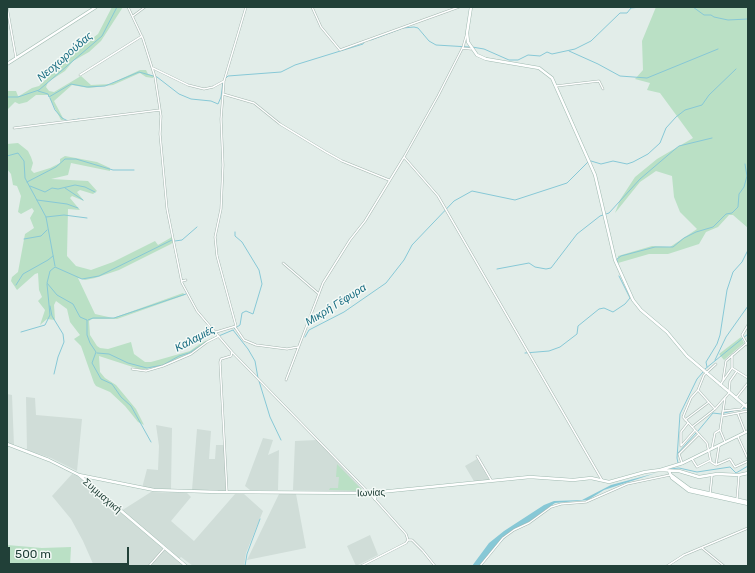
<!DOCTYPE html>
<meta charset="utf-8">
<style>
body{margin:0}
#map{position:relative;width:755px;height:573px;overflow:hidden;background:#e2ede9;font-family:Rubik,sans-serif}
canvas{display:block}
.frame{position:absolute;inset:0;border:8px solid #214038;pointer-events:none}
.scale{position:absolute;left:8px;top:547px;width:121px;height:18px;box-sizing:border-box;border:2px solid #214038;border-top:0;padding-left:5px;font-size:12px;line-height:14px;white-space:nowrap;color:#214038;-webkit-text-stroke:3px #f3f9f6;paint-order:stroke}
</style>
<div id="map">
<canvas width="755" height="573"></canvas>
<div class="frame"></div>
<div class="scale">500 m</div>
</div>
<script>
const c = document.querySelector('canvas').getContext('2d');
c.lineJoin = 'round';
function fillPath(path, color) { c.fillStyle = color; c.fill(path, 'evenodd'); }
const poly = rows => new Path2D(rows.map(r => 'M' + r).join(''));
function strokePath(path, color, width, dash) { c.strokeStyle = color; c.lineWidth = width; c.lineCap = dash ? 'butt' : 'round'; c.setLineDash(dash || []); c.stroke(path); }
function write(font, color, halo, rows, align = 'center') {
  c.font = font + ' Rubik,sans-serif'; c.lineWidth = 3; c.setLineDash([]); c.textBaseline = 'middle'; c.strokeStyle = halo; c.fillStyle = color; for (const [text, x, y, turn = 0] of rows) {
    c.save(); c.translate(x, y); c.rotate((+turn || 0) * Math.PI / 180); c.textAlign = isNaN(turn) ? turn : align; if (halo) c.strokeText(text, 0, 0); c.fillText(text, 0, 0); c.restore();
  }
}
fillPath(poly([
 [7,394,12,395,14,446,7,443],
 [26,397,35,398,36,415,82,419,77,471,51,458,27,450],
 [156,425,172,428,171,489,142,488,147,469,158,470,159,446],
 [197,429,211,431,209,459,215,459,216,445,224,445,226,491,192,490],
 [263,438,273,440,268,455,279,450,278,490,250,490,245,486],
 [317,440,365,492,293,490,295,441],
 [477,459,490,481,475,483,465,466],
 [72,474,78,476,184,566,94,566,83,541,71,519,52,496],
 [151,492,187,493,191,497,171,521,194,541,235,494,244,494,263,511,246,553,244,566,193,566,181,557,179,559,169,549,121,511],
 [279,494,296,494,306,548,247,560],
 [370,535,378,555,356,566,347,546]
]), '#d0ddd8');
fillPath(poly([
 [112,7,123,7,101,41,89,52,73,61,65,71,48,82,46,87,49,91,54,92,81,76,91,85,110,84,140,70,146,70,148,74,153,76,153,78,146,77,140,73,113,85,89,88,72,85,54,101,64,120,61,120,48,95,36,95,27,102,19,104,15,102,7,110,7,91,16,91,18,96,19,96,32,88,39,86,57,69,54,68,98,34],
 [656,7,748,7,748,228,733,215,729,215,718,227,706,232,699,244,668,254,649,254,618,263,618,256,652,246,670,247,697,229,680,212,674,197,672,176,656,171,640,182,615,213,620,200,635,177,657,159,693,138,660,93,647,90,650,83,635,79,643,70,642,41],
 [18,143,28,151,31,157,33,163,31,170,34,173,50,168,60,163,60,159,65,156,97,162,110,168,110,171,71,163,68,175,51,179,88,181,97,191,93,194,80,190,77,192,84,201,72,196,70,198,80,210,68,209,67,256,76,266,91,270,113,262,155,241,158,245,172,237,173,242,171,244,119,270,95,278,85,280,78,278,95,314,113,318,183,293,185,295,117,319,92,319,89,321,90,335,97,346,100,348,108,349,131,342,134,354,145,362,151,362,190,351,201,343,217,336,190,353,163,365,146,369,139,369,99,356,100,372,105,378,116,385,136,409,144,425,138,422,125,406,110,392,96,386,94,383,81,346,74,339,80,335,70,322,67,309,56,301,54,305,55,320,47,319,40,325,45,310,38,301,42,297,39,290,38,273,35,274,17,290,11,281,12,277,18,272,25,234,34,228,30,218,34,211,32,208,21,214,18,212,21,196,17,186,13,185,11,174,7,169,7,144],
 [741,337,744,343,724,360,719,354],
 [337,464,363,491,329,490,330,488,338,488,339,477,336,477],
 [7,545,42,548,71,547,70,566,7,566]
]), '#bae0c5');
fillPath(poly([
 [656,473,604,490,588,500,555,503,525,525,511,531,479,566,472,566,489,543,504,531,544,505,554,501,582,500,611,485]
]), '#87c8d6');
strokePath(poly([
 [693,7,704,15,711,15,714,17,728,20,748,19],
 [371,40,403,28,414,27,418,28,429,41,436,45,469,47],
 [472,47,484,49,509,60,518,60,528,55,540,56,547,52,552,54,575,49,591,41,620,13,627,13,631,8,641,7],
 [569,51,598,64,620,76,647,78,718,49],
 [225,79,228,76,281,72,295,65,363,44,364,42],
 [38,91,48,94,49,97,71,84,87,87,105,86,139,72,157,77,179,94,191,99,211,101,218,104,221,97,223,82],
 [7,97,18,97,39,90,102,36,117,7],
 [50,98,55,110,62,118,68,121],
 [73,120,79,119],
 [7,156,18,153,24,161,25,178,46,217,55,266],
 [591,161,601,164,613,161,627,164,633,162,648,154,660,143,666,128,676,117,685,110,702,105,709,95,736,69],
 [27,182,56,167,65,159,76,159,113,170,134,170],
 [30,186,45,192,52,188,58,189,75,185,85,187,95,192],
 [65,188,83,200],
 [37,200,67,204,78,208],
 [46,217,64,215,87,218],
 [24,239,41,236,47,230],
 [175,241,182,240,197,227],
 [618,265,617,259,621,256,655,247,673,247,684,238,696,232,713,227,726,214,732,213,738,207,739,194,744,187,747,176,745,164],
 [497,269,529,263,535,267,546,269,551,268,577,234,600,216,609,213,640,179,674,150,679,146,712,138],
 [16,285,23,274,48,260,53,256],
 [50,306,52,316,63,334,64,342,58,357,54,374],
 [88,320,93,318,114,318,186,294],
 [234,329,240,325,242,313,246,311,253,314,262,284,259,270,242,242,235,236,235,232],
 [21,332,45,325,50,315,47,284],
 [305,337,309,330,344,312,386,283,404,260,412,245,454,201,472,191,515,200,567,183,588,162],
 [214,338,233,330,248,349,255,361,258,378],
 [97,353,109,354,128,363,147,368,163,365,179,356,189,353,206,342],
 [525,353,549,351,560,347,577,334,578,326,599,309,604,308,613,312,625,304,630,298,619,276],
 [715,360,726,337,748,306],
 [707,367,706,362,717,344,720,335,727,290,733,272,742,262,748,250],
 [705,369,748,334],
 [259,381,270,417,281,440],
 [724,413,745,408],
 [698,431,713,413,721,414],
 [151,442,131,406,121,397,112,384,101,379,92,363,96,352,90,343,87,335,87,320,80,317,73,304,57,295,47,283,50,271,55,267,82,279,99,276,172,240],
 [678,453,696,433],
 [678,463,677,458,680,414,697,379,703,372],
 [670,469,679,468,697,472,730,467,736,473,748,466],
 [245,566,247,554,260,519]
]), '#87c8d6', 1);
const street = poly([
 [7,7,16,58],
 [128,7,143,39,155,77,161,116,160,134,167,209,182,283,197,311,232,352,372,496,406,534,408,540,406,543,361,566],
 [312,7,321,27,340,50,459,7],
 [133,16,145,7],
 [467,33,463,47,438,96,404,157,438,196,602,480],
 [462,48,471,49],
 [153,68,188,85,204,89,213,87,224,81],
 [80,75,142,36],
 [556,86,599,81,603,89],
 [223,94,254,103,280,124,326,152,342,161,389,180],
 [14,128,160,110],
 [283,263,319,294],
 [182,281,186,280],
 [748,325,742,335,748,346],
 [235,327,244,340,256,345,287,349,298,347],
 [216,332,236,326,217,256,215,237,221,209,223,165,221,119,224,81,246,7],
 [732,368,748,378],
 [132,369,146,371,163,366,191,354,207,342,219,336],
 [286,380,323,283,350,240,365,221,404,157],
 [723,380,726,361,748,342],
 [720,385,732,368,732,355],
 [698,390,715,409],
 [729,391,730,381,737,371],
 [725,398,720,430,725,442],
 [736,398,748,383],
 [745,406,748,403],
 [724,411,741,409,744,405],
 [738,414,745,432],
 [722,416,748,411],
 [685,420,709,402],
 [692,427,715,409,729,393],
 [738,437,748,459],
 [681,446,681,432,688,423],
 [681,446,695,430],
 [712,448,715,433,720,430],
 [477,456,491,480],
 [692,459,697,467,711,460],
 [682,463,679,454,699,434],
 [716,465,711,462,707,443,683,417,691,398,698,390,704,375,716,364],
 [716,465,730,459,735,467,748,461],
 [716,465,719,446],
 [227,492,220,362,221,359,231,356,232,352],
 [710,494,712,476],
 [737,499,739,475],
 [409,540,412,540,423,551,435,566],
 [702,548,724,566],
 [149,566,164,549],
 [480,566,503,538,514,530,529,523,551,507,561,504,586,502,627,484,670,475],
 [667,566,684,555,748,528]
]);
const secondary = poly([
 [471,7,467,33,468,42,477,55,486,59,539,68,552,78,595,175,615,260,633,300,641,310,667,332,687,356,748,408],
 [7,64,96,7],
 [7,444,49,460,79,475,186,566],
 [660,470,683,463,748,431],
 [669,471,672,478,689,491,748,504],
 [79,475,154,490,218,492,370,493,530,477,573,480,591,478,609,482,645,472,660,470,679,471,699,477,717,474,739,475,748,473],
 [671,475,690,489,748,502],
 [375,499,376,493]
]);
strokePath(street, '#a4b6b0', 2.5);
strokePath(secondary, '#a0bab1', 3.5);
strokePath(street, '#fff', 1.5);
strokePath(secondary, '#fff', 2.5);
write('10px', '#214038', '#f3f9f6', [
 ["Ιωνίας",371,493,-2],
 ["Συμμαχική",102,496,41]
]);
write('italic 11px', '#176c80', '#f3f9f6', [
 ["Νεοχωρούδας",65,57,-41],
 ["Μικρή Γέφυρα",336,305,-32],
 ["Καλαμιές",195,339,-28]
]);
</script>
